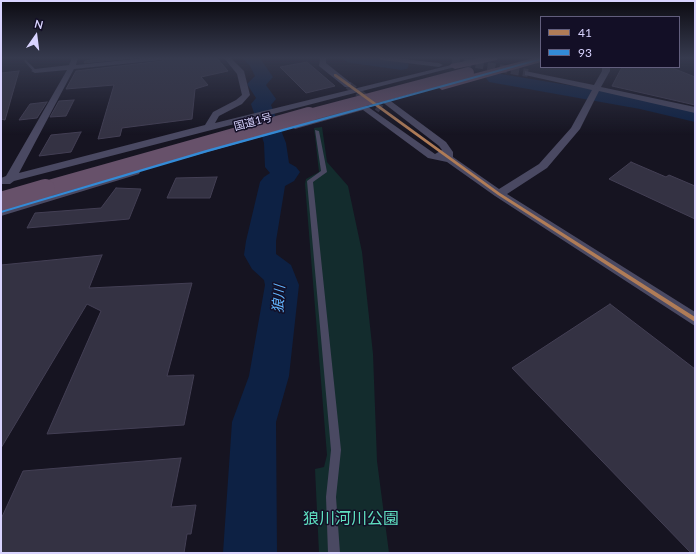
<!DOCTYPE html>
<meta charset="utf-8">
<style>
body{margin:0}
#map{position:relative;width:696px;height:554px;overflow:hidden;background:#161421;font-family:Lato,sans-serif}
canvas{display:block}
.frame{position:absolute;inset:0;border:2px solid #d9d4ff;pointer-events:none}
.legend{position:absolute;left:540px;top:16px;width:140px;height:52px;box-sizing:border-box;background:#130f26;border:1px solid #625e7d;margin:0;padding:5px 7px;list-style:none;font-size:12px;color:#d9d4ff}
.legend li{display:flex;align-items:center;gap:8px;height:20px}
.legend b{width:20px;border:1px solid #625e7d}
.north{position:absolute;left:16px;top:16px;width:40px;height:40px;-webkit-text-stroke:3px #130f26;paint-order:stroke;rotate:14deg;font-size:11px;font-weight:700;line-height:16px;text-align:center;color:#d9d4ff}
.north::after{content:'';display:block;margin:auto;width:14px;height:18px;background:#d9d4ff;clip-path:polygon(50% 0,100% 100%,50% 72%,0 100%)}
</style>
<div id="map">
<canvas width="696" height="554"></canvas>
<div class="frame"></div>
<ul class="legend">
<li><b style="height:5px;background:#b07c57"></b>41</li>
<li><b style="height:5px;background:#338bd7"></b>93</li>
</ul>
<div class="north">N</div>
</div>
<script>
const c = document.querySelector('canvas').getContext('2d');
c.lineJoin = 'round';
function fillPath(path, color) { c.fillStyle = color; c.fill(path, 'evenodd'); }
const poly = rows => new Path2D(rows.map(r => 'M' + r).join(''));
function strokePath(path, color, width, dash) { c.strokeStyle = color; c.lineWidth = width; c.lineCap = dash ? 'butt' : 'round'; c.setLineDash(dash || []); c.stroke(path); }
function write(font, color, halo, rows, align = 'center') {
  c.font = font + ' Lato,"Noto Sans JP",sans-serif'; c.lineWidth = 3; c.setLineDash([]); c.textBaseline = 'middle'; c.strokeStyle = halo; c.fillStyle = color; for (const [text, x, y, turn = 0] of rows) {
    c.save(); c.translate(x, y); c.rotate((+turn || 0) * Math.PI / 180); c.textAlign = isNaN(turn) ? turn : align; if (halo) c.strokeText(text, 0, 0); c.fillText(text, 0, 0); c.restore();
  }
}
fillPath(poly([
 [322,127,327,162,348,186,362,252,373,354,377,461,389,553,319,553,315,469,324,467,327,455,305,184,306,179,319,172,314,128]
]), '#132c2d');
fillPath(poly([
 [242,58,260,58,273,77,266,85,276,99,271,105,286,143,289,163,296,167,300,172,294,181,285,186,276,241,276,254,291,265,299,285,289,376,276,422,277,553,223,553,232,422,249,376,265,285,264,280,252,269,244,255,246,241,260,182,264,177,270,173,265,167,264,143,251,104,256,98,247,84,255,76,250,66,242,58],
 [343,58,384,58,407,61,409,65,407,69,401,70,351,63,345,61,343,58],
 [495,73,640,97,695,110,695,122,640,109,489,82,486,78,489,74,495,73]
]), '#0d2144');
const building = poly([
 [102,58,134,58,84,63,85,61,102,58],
 [166,58,217,58,228,71,201,77,208,85,195,89,192,119,122,128,120,136,98,139,114,85,66,89,76,71,162,61,166,58],
 [307,62,335,86,306,93,280,67,307,62],
 [622,67,670,67,695,77,695,105,612,86,622,67],
 [19,71,5,120,1,119,1,73,19,71],
 [74,100,66,116,50,117,59,101,74,100],
 [47,102,37,118,19,120,30,104,47,102],
 [81,132,71,152,39,156,51,135,81,132],
 [631,162,666,177,669,175,695,186,695,219,609,179,631,162],
 [217,177,210,198,167,198,176,178,217,177],
 [116,188,141,189,129,219,27,228,35,213,101,208,116,188],
 [102,255,89,288,192,283,167,376,194,375,184,425,47,434,101,311,87,304,1,448,1,265,102,255],
 [610,304,695,369,695,553,691,553,512,368,610,304],
 [181,458,171,507,196,505,191,534,187,534,184,553,1,553,1,519,23,471,181,458]
]);
fillPath(building, '#343243');
strokePath(building, '#433f54', 1);
strokePath(poly([
 [452,60,528,73],
 [348,85,381,109]
]), '#333142', 8, [8, 4]);
fillPath(poly([
 [25,59,36,70,36,72,34,72,24,61,25,59],
 [315,130,319,131,327,172,313,182,341,450,336,497,340,553,328,553,326,497,331,450,307,181,321,171,315,130]
]), '#4a4962');
fillPath(poly([
 [72,58,78,58,76,65,145,58,165,58,162,60,74,69,19,173,205,125,213,112,236,100,242,95,237,74,224,58,231,58,244,71,250,95,242,104,219,116,215,123,455,64,459,66,14,181,10,184,1,184,1,178,6,176,67,70,35,73,31,71,35,69,69,65,72,58],
 [320,58,326,58,326,63,351,83,351,87,345,87,319,66,320,58],
 [379,58,396,58,439,63,443,65,439,67,382,60,379,58],
 [602,67,610,67,610,71,601,87,695,107,695,113,599,91,580,129,547,168,507,194,695,312,695,326,495,196,447,162,428,158,363,110,295,129,290,126,292,124,364,104,435,154,442,150,439,146,381,101,385,98,388,99,446,142,453,152,453,157,499,189,539,164,571,128,592,90,525,75,525,71,594,85,602,71,602,67],
 [135,169,139,170,140,172,139,174,1,216,1,208,135,169]
]), '#4a4962');
fillPath(poly([
 [479,58,498,58,497,60,455,69,449,66,451,64,479,58],
 [534,58,541,58,541,62,442,90,436,86,438,83,534,58]
]), '#67516a');
strokePath(poly([
 [305,116,468,73]
]), '#67516a', 12);
strokePath(poly([
 [42,190,309,115]
]), '#67516a', 16);
strokePath(poly([
 [1,202,45,189]
]), '#67516a', 20);
fillPath(poly([
 [334,74,336,74,500,193,695,317,695,322,498,195,334,76,334,74]
]), '#b07c57');
fillPath(poly([
 [541,58,541,60,208,152,1,213,1,211,206,150,541,58]
]), '#338bd7');
const sky = c.createLinearGradient(0, 0, 0, 135);
sky.addColorStop(0, '#0c0b12');
sky.addColorStop(0.43, '#363a4e');
sky.addColorStop(1, '#363a4e00');
c.fillStyle = sky;
c.fillRect(0, 0, 696, 135);
write('11px', '#d9d4ff', '#130f26', [
 ["国道1号",253,122,-15]
]);
write('italic 14px', '#62b6ff', '#130f26', [
 ["狼川",279,299,-86]
]);
write('16px', '#5fe0c0', '#130f26', [
 ["狼川河川公園",351,519]
]);
</script>
